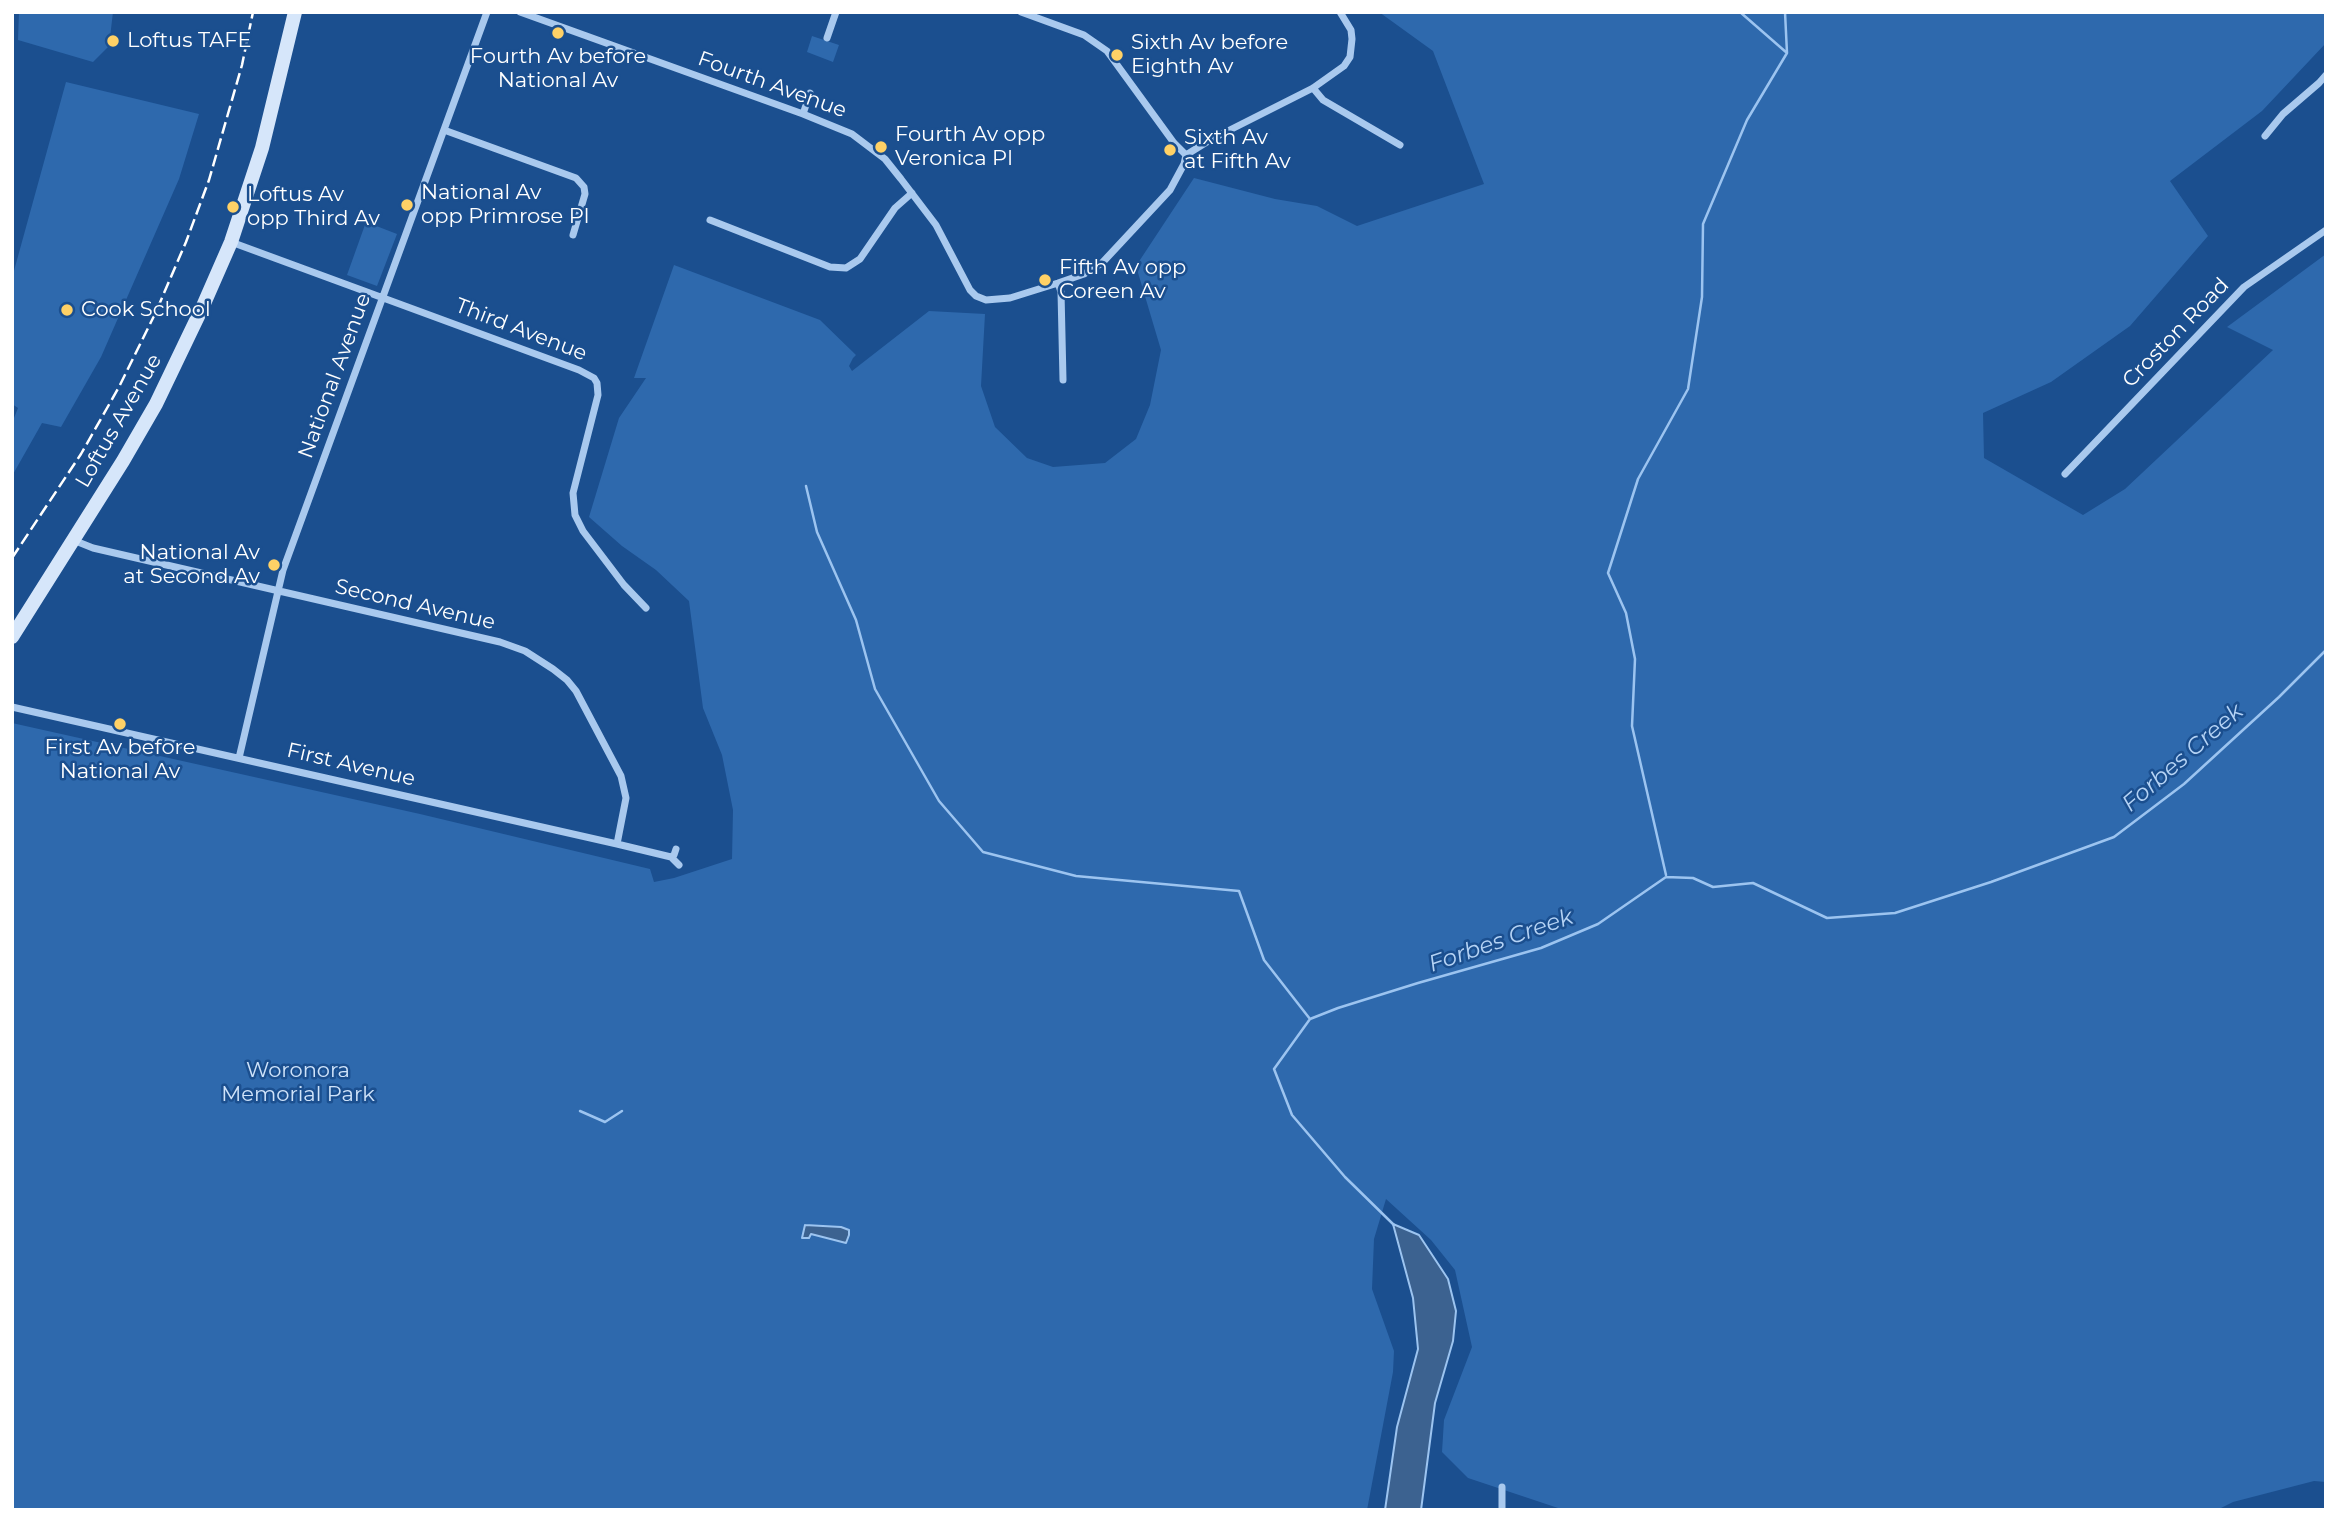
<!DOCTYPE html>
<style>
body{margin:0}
#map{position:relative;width:2338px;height:1522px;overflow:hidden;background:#1b4f8f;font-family:Montserrat,sans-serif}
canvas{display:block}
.frame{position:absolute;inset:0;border:14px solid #fff;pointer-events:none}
</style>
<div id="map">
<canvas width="2338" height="1522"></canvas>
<div class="frame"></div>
</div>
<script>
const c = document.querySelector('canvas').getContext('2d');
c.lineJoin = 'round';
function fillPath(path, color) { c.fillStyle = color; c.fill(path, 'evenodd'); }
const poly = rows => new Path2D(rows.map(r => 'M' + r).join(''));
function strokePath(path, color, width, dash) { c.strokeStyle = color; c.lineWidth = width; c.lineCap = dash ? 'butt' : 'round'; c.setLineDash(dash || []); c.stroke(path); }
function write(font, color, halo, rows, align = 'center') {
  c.font = font + ' Montserrat,sans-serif'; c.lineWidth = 5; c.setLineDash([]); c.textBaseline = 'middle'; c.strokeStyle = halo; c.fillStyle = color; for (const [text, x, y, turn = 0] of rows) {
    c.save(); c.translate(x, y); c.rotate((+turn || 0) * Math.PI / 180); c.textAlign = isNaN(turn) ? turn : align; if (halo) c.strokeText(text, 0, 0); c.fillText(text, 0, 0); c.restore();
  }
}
fillPath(poly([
 [19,12,113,12,109,46,93,62,18,40],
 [1379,12,2326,12,2326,43,2262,111,2170,181,2208,236,2130,326,2051,382,1983,413,1984,458,2083,515,2125,489,2273,350,2227,327,2326,254,2326,1482,2314,1481,2233,1502,2217,1510,1564,1510,1468,1478,1442,1452,1444,1420,1472,1347,1455,1270,1431,1240,1386,1199,1374,1239,1372,1289,1394,1351,1393,1372,1367,1510,12,1510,12,723,420,814,650,869,654,882,674,878,732,859,733,810,722,755,703,708,689,601,656,570,622,546,589,517,619,418,646,378,634,378,674,265,820,320,856,355,853,358,849,366,852,371,929,311,985,314,981,386,995,427,1027,458,1053,467,1105,463,1136,439,1150,405,1161,350,1136,266,1194,178,1275,199,1317,206,1357,226,1484,184,1433,51],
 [812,36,839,45,833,62,807,52],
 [66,82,199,114,179,179,101,357,61,427,42,423,12,476,12,423,18,408,12,404,12,278],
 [366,222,397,234,377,286,347,275]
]), '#2e69ad');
const water = poly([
 [1393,1224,1419,1235,1448,1279,1456,1311,1453,1341,1435,1403,1421,1510,1385,1510,1397,1427,1418,1349,1413,1298,1393,1224],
 [805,1225,841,1227,849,1230,849,1235,846,1243,811,1234,809,1238,802,1238,805,1225]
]);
fillPath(water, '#3c6290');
strokePath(water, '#9cc4f0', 2);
strokePath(poly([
 [1740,12,1787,53],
 [806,486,817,532,856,620,875,689,939,801,983,852,1076,876,1239,891,1264,960,1310,1019],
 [1666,875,1632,726,1635,659,1626,613,1608,573,1638,479,1688,389,1702,297,1703,224,1747,120,1787,53,1785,12],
 [580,1111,605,1122,622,1111],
 [1394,1225,1345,1177,1292,1115,1274,1069,1310,1019,1338,1008,1418,983,1541,948,1598,924,1666,877,1693,878,1713,887,1753,883,1827,918,1895,913,1991,882,2114,837,2184,784,2279,697,2326,650]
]), '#9cc4f0', 2.5);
strokePath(poly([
 [520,12,803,114,852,134,885,159,901,179,936,225,970,290,976,296,986,300,1010,298,1058,283,1084,274,1102,263,1170,190,1184,164,1186,155],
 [1021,12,1084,35,1107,51,1174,143,1186,155],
 [827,38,836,12],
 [1313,88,1323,100,1400,145],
 [803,114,810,93],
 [444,130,576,178,584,187,585,194,573,235],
 [2265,136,2283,114,2319,83,2326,75],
 [1186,155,1210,140,1313,88,1344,66,1350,57,1352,39,1351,30,1340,12],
 [710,220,830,267,846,268,860,259,895,208,912,193],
 [231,242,579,370,594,378,597,383,598,395,573,493,575,515,583,531,624,585,646,608],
 [1058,283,1061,292,1063,380],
 [2065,474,2244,287,2326,230],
 [73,540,93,548,500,642,525,651,553,669,567,680,576,691,621,776,626,798,617,844],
 [12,707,617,844,671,857,679,865],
 [239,758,283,570,487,12],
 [671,857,674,855,676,849],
 [1502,1510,1502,1487]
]), '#a9c9ee', 7);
strokePath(poly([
 [12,637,123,461,156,404,203,306,231,242,262,148,295,12]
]), '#d6e6fa', 14);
strokePath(poly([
 [12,558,81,454,119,387,155,314,186,242,209,180,242,65,253,12]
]), '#fff', 2.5, [12, 5]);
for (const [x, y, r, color] of [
 [558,33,7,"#ffd166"],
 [113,41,7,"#ffd166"],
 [1117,55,7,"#ffd166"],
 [881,147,7,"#ffd166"],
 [1170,150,7,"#ffd166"],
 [407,205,7,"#ffd166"],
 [233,207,7,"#ffd166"],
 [1045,280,7,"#ffd166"],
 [67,310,7,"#ffd166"],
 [274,565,7,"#ffd166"],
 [120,724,7,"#ffd166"]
]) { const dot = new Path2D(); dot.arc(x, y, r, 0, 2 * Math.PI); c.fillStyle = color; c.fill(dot); strokePath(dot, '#1b4f8f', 2.5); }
write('21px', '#fff', '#1b4f8f', [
 ["Loftus TAFE",127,41],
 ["Sixth Av before",1131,43],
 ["Eighth Av",1131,67],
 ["Fourth Av before",558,57,"center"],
 ["National Av",558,81,"center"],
 ["Fourth Av opp",895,135],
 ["Veronica Pl",895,159],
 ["Sixth Av",1184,138],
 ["at Fifth Av",1184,162],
 ["National Av",421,193],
 ["opp Primrose Pl",421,217],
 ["Loftus Av",247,195],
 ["opp Third Av",247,219],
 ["Fifth Av opp",1059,268],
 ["Coreen Av",1059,292],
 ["Cook School",81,310],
 ["National Av",260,553,"right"],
 ["at Second Av",260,577,"right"],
 ["First Av before",120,748,"center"],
 ["National Av",120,772,"center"]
], 'left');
write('21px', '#fff', '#1b4f8f', [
 ["Fourth Avenue",772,85,20],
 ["Third Avenue",521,330,21],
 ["Croston Road",2176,333,-46],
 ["National Avenue",335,376,-70],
 ["Loftus Avenue",119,421,-60],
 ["Second Avenue",415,605,13],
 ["First Avenue",351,765,13]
]);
write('21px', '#cfe3fa', '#1b4f8f', [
 ["Woronora",298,1071],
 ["Memorial Park",298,1095]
]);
write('italic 23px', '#b5d3f5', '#1b4f8f', [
 ["Forbes Creek",2183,758,-41],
 ["Forbes Creek",1501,941,-19]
]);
</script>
